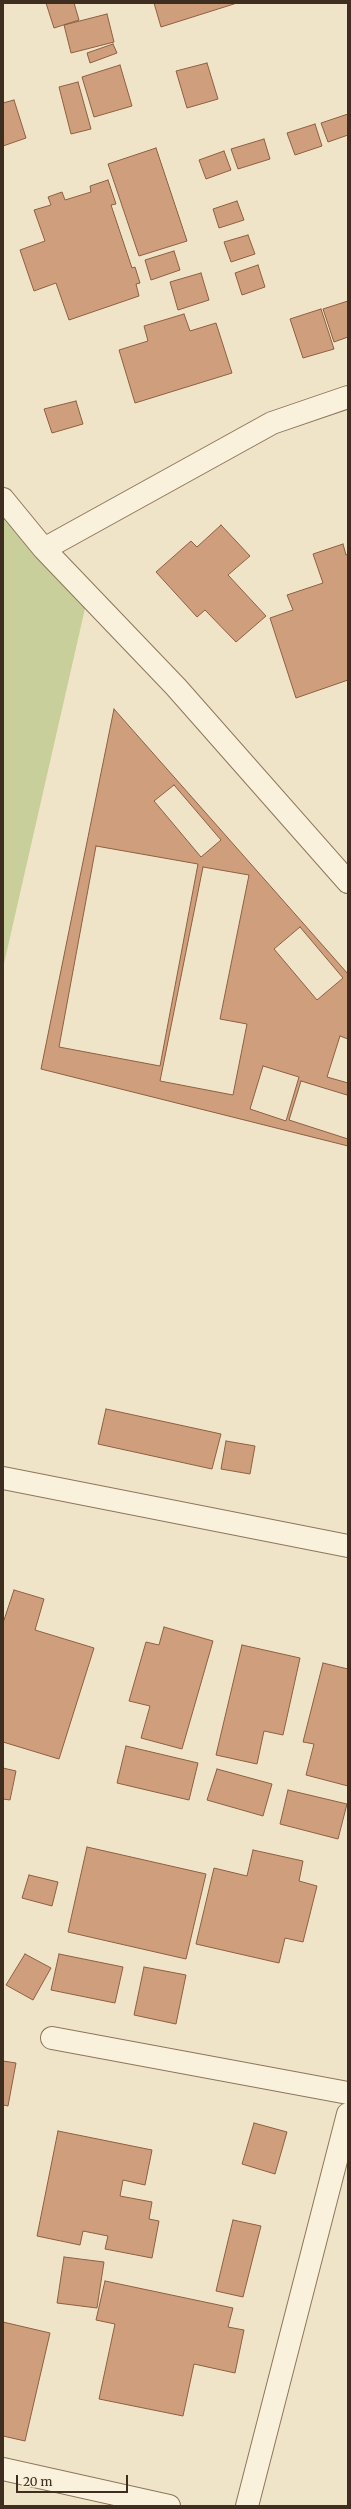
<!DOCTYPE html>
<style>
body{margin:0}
#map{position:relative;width:351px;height:2509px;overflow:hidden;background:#f0e4c8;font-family:Merriweather,serif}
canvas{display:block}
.frame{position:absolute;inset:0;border:4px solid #3d2e20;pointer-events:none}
.scale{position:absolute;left:16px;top:2475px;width:112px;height:18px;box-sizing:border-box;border:2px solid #3d2e20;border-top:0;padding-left:5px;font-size:12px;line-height:14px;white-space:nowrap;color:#3d2e20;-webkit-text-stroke:3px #f7eed8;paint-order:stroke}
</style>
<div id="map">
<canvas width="351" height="2509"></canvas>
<div class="frame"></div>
<div class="scale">20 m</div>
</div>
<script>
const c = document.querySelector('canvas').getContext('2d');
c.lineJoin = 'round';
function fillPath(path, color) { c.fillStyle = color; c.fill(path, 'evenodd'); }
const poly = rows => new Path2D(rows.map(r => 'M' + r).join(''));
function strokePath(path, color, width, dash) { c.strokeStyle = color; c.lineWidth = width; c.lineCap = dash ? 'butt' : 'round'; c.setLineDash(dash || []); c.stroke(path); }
fillPath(poly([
 [3,492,89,591,3,968]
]), '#c9cf9b');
const building = poly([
 [46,3,74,3,79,20,54,28,46,3],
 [154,3,237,3,161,27,154,3],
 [107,14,114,42,71,53,64,25,107,14],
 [113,44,117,53,90,63,87,53,113,44],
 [207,63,218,99,187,108,176,71,207,63],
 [120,65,132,106,94,117,82,77,120,65],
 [78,82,91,129,71,134,59,87,78,82],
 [14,100,26,138,3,146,3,103,14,100],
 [348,114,348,135,328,142,321,123,348,114],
 [315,124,322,146,295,155,287,133,315,124],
 [264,139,270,159,238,169,231,149,264,139],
 [156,148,187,241,139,256,108,164,156,148],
 [224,151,231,170,206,179,199,160,224,151],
 [108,180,116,204,111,205,132,268,135,267,140,283,136,284,139,296,69,320,56,283,34,291,20,250,45,241,34,210,51,205,48,197,62,192,65,200,91,192,90,186,108,180],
 [237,201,244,220,219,228,213,209,237,201],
 [248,235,255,254,231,262,224,242,248,235],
 [174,251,180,270,151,280,145,260,174,251],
 [258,265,265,287,242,295,235,273,258,265],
 [201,273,209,300,178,310,170,282,201,273],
 [348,301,348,337,334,342,323,309,348,301],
 [321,309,334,349,303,358,290,319,321,309],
 [184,314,190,331,216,323,232,373,135,403,119,350,148,341,144,326,184,314],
 [76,401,83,424,52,433,44,409,76,401],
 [221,525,250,556,228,575,266,616,236,642,205,610,197,617,156,572,191,541,197,547,221,525],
 [343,544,346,555,348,554,348,680,296,698,270,618,293,610,287,595,323,583,313,554,343,544],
 [114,709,348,974,348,1146,41,1069,114,709],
 [174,785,221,840,201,857,154,801,174,785],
 [96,846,198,864,160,1066,59,1047,96,846],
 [203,867,249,875,220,1019,247,1024,233,1095,160,1081,203,867],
 [300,927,343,978,317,1000,274,949,300,927],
 [340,1036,348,1039,348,1083,327,1077,340,1036],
 [263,1066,299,1077,286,1121,250,1109,263,1066],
 [301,1081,347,1095,348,1091,348,1139,289,1120,301,1081],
 [106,1409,221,1434,212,1469,98,1444,106,1409],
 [226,1441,255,1446,250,1474,221,1469,226,1441],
 [14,1590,44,1599,35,1630,94,1648,59,1759,3,1742,3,1623,14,1590],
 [164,1627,213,1641,182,1749,141,1738,150,1706,129,1701,146,1642,159,1645,164,1627],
 [242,1645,300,1658,283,1735,264,1731,257,1764,216,1755,242,1645],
 [323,1663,348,1669,348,1786,306,1775,314,1744,303,1742,323,1663],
 [126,1746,198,1763,189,1800,117,1783,126,1746],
 [3,1768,16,1771,10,1800,3,1799,3,1768],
 [217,1769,272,1784,263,1816,207,1800,217,1769],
 [288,1790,347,1804,338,1839,280,1824,288,1790],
 [87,1847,206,1874,186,1959,68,1932,87,1847],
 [253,1850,303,1861,299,1881,317,1886,303,1942,285,1938,279,1963,196,1944,214,1868,247,1876,253,1850],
 [29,1875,58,1882,52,1906,22,1898,29,1875],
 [25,1954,51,1968,33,2000,6,1985,25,1954],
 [59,1954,123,1967,115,2003,51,1990,59,1954],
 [144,1967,186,1975,176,2024,134,2015,144,1967],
 [3,2061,16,2063,8,2106,3,2105,3,2061],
 [254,2123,287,2132,275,2174,242,2164,254,2123],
 [58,2131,152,2150,145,2185,123,2180,120,2196,152,2202,149,2219,159,2221,152,2258,105,2249,108,2236,83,2231,80,2245,37,2236,58,2131],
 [233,2220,261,2226,243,2297,216,2291,233,2220],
 [64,2257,104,2262,97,2308,57,2303,64,2257],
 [105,2281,233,2308,228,2327,244,2330,235,2373,194,2364,183,2416,99,2399,115,2324,96,2320,105,2281],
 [3,2322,50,2333,25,2441,3,2436,3,2322]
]);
fillPath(building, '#cf9f7d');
strokePath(building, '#8d5f41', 1);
const minor = poly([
 [3,499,44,549,176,687,348,882],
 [44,549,272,423,348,397],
 [3,1478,348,1546],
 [52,2038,348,2093],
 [3,2469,169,2506],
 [247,2506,348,2114]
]);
strokePath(minor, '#8d765c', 24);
strokePath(minor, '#faf1dc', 22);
</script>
